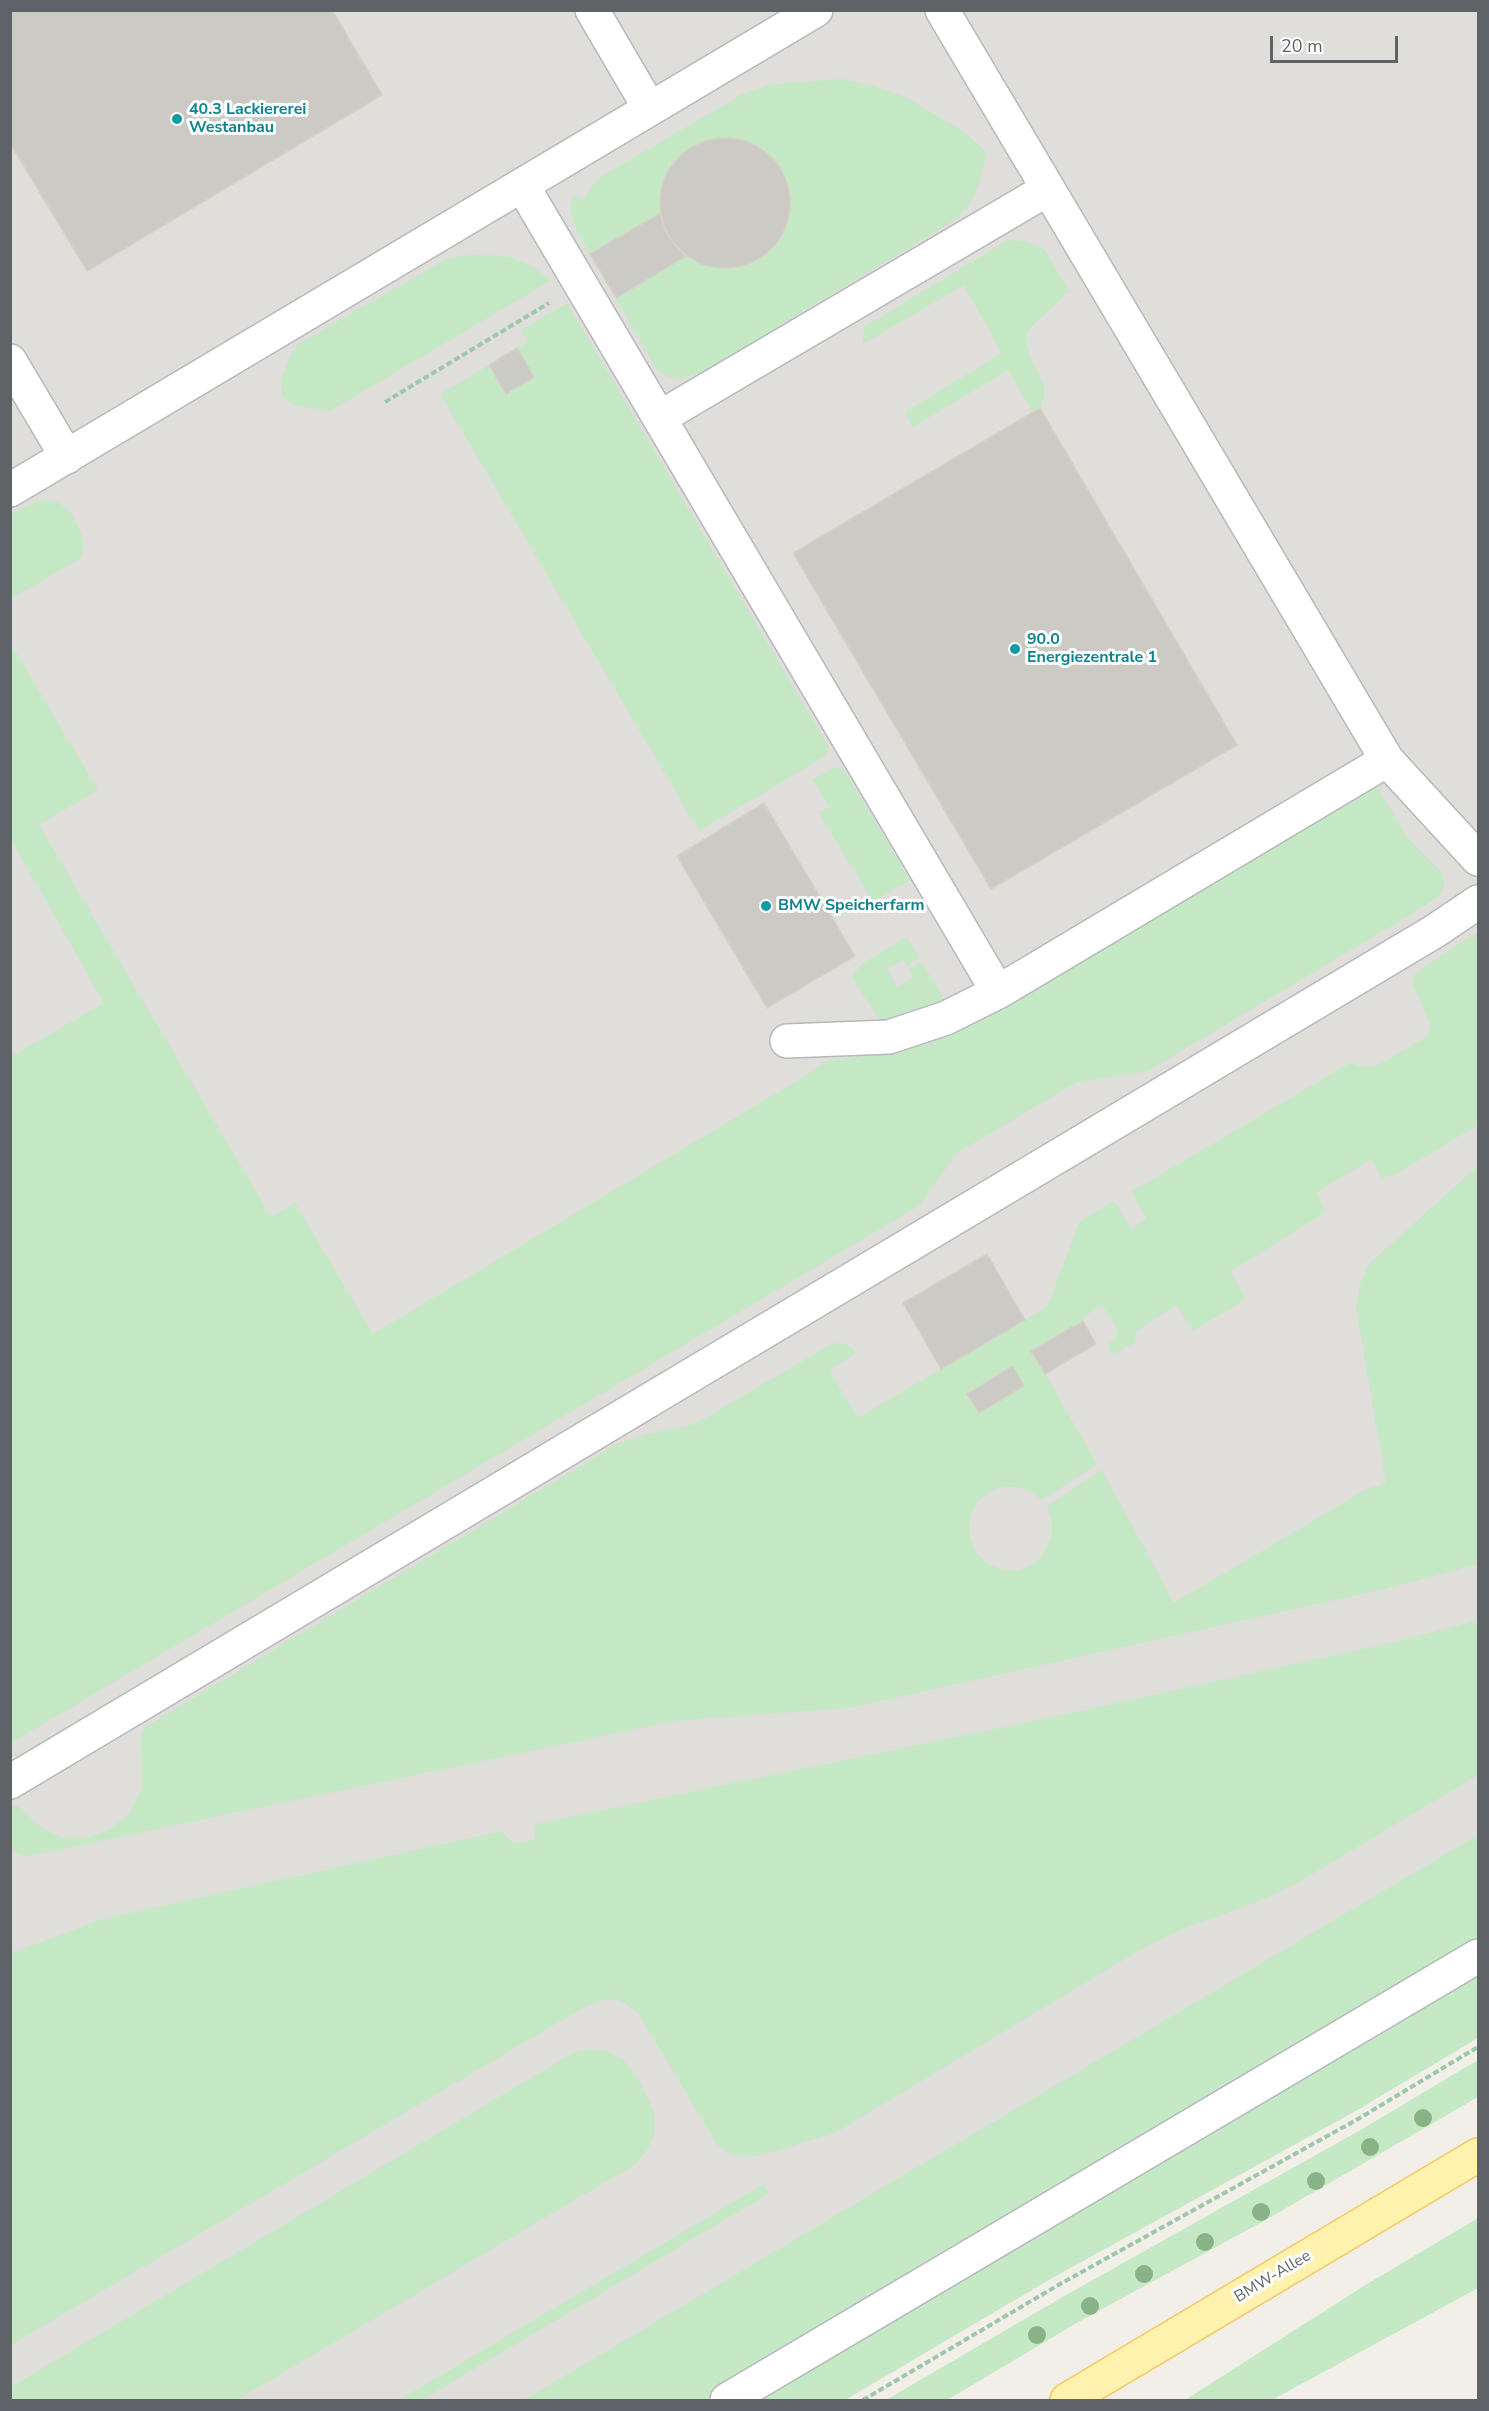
<!DOCTYPE html>
<style>
body{margin:0}
#map{position:relative;width:1489px;height:2411px;overflow:hidden;background:#f1efe8;font-family:"Nunito Sans",sans-serif}
canvas{display:block}
.frame{position:absolute;inset:0;border:12px solid #5f6368;pointer-events:none}
.scale{position:absolute;left:1270px;top:36px;width:128px;height:27px;box-sizing:border-box;border:3px solid #5f6368;border-top:0;padding-left:8px;font-size:18px;line-height:21px;white-space:nowrap;color:#5f6368;-webkit-text-stroke:4px #fff;paint-order:stroke}
</style>
<div id="map">
<canvas width="1489" height="2411"></canvas>
<div class="frame"></div>
<div class="scale">20 m</div>
</div>
<script>
const c = document.querySelector('canvas').getContext('2d');
c.lineJoin = 'round';
function fillPath(path, color) { c.fillStyle = color; c.fill(path, 'evenodd'); }
const poly = rows => new Path2D(rows.map(r => 'M' + r).join(''));
function strokePath(path, color, width, dash) { c.strokeStyle = color; c.lineWidth = width; c.lineCap = dash ? 'butt' : 'round'; c.setLineDash(dash || []); c.stroke(path); }
function write(font, color, halo, rows, align = 'center') {
  c.font = font + ' "Nunito Sans",sans-serif'; c.lineWidth = 6; c.setLineDash([]); c.textBaseline = 'middle'; c.strokeStyle = halo; c.fillStyle = color; for (const [text, x, y, turn = 0] of rows) {
    c.save(); c.translate(x, y); c.rotate((+turn || 0) * Math.PI / 180); c.textAlign = isNaN(turn) ? turn : align; if (halo) c.strokeText(text, 0, 0); c.fillText(text, 0, 0); c.restore();
  }
}
fillPath(poly([
 [11,11,1478,11,1478,1970,753,2400,11,2400]
]), '#e0deda');
fillPath(poly([
 [843,79,876,87,907,98,963,131,987,153,977,189,968,207,953,221,703,372,678,379,666,376,655,367,616,298,686,256,701,264,723,268,745,265,765,255,780,238,788,217,790,195,783,173,769,156,752,144,732,138,711,139,693,146,676,159,665,176,660,197,661,213,590,254,577,232,573,220,571,208,573,195,583,199,599,178,741,95,773,84],
 [1008,240,1025,241,1044,249,1069,291,1028,330,1026,341,1031,357,1044,385,1044,396,1040,408,1033,412,1008,370,913,427,905,412,1002,353,964,285,863,344,864,327],
 [477,254,511,257,532,266,550,281,330,411,296,406,282,397,281,382,290,356,298,344,448,258],
 [567,303,829,748,826,756,699,831,440,394,528,342,521,330],
 [41,500,56,501,69,510,79,528,84,544,81,558,11,599,11,513],
 [14,649,98,790,39,825,271,1217,295,1203,373,1334,807,1075,825,1061,895,1051,956,1024,972,1026,1377,786,1406,836,1442,873,1444,886,1439,896,1420,909,1146,1072,1077,1082,957,1153,919,1206,11,1743,10,1057,104,1003,11,839,10,651],
 [833,768,843,768,910,880,873,902,819,813,829,807,813,780],
 [1478,932,1478,1125,1396,1174,1382,1178,1371,1159,1316,1193,1326,1212,1230,1272,1246,1299,1193,1331,1176,1305,1136,1331,1135,1342,1116,1354,1111,1353,1108,1348,1109,1343,1116,1338,1117,1329,1104,1308,1098,1308,1085,1316,1083,1321,1032,1351,1097,1464,1042,1500,1030,1491,1016,1487,1002,1487,989,1492,978,1501,972,1512,969,1525,970,1538,975,1551,983,1560,994,1567,1006,1570,1019,1570,1031,1565,1041,1557,1048,1546,1052,1534,1052,1520,1047,1507,1102,1470,1174,1603,1367,1489,1386,1483,1356,1306,1361,1282,1370,1263,1478,1166,1478,1564,1389,1588,849,1708,675,1721,28,1856,19,1855,11,1848,10,1807,12,1805,20,1807,38,1825,60,1837,84,1838,109,1830,129,1814,142,1788,141,1738,145,1727,619,1443,643,1435,695,1424,835,1342,850,1346,855,1354,829,1370,858,1418,1048,1306,1079,1222,1114,1201,1131,1229,1147,1218,1131,1192,1350,1063,1364,1067,1378,1065,1428,1036,1430,1023,1413,984,1413,977,1419,970],
 [907,937,919,958,907,965,903,960,887,969,897,987,914,977,909,969,921,961,948,1006,882,1024,852,977,862,964],
 [1478,1620,1478,1775,1299,1882,1260,1901,1183,1929,1145,1947,835,2133,754,2157,734,2155,724,2151,717,2144,638,2013,625,2003,612,1999,600,2001,586,2006,11,2345,11,1953,103,1919,502,1831,513,1844,534,1840,536,1824,1076,1712,1403,1640],
 [1478,1835,1478,2038,1354,2112,1054,2277,845,2400,524,2400],
 [589,2049,605,2050,622,2059,634,2072,646,2094,654,2113,655,2133,646,2152,634,2165,237,2400,11,2400,11,2387,573,2053],
 [1478,2060,1478,2097,1262,2222,1080,2321,947,2400,886,2400,1066,2295,1364,2128],
 [764,2184,768,2194,422,2400,399,2400],
 [1478,2218,1478,2288,1272,2400,1185,2400,1367,2284]
]), '#c5e8c5');
const building = poly([
 [10,10,332,10,382,95,87,271,10,143,10,10],
 '660 203a65 65 0 1 1 130 0a65 65 0 1 1-130 0Z',
 [661,213,665,230,674,244,686,256,616,298,590,254,661,213],
 [517,348,534,377,506,394,489,365,517,348],
 [1040,408,1237,745,991,889,793,553,1040,408],
 [764,803,855,956,767,1008,677,856,764,803],
 [987,1254,1025,1320,941,1369,903,1303,987,1254],
 [1083,1321,1096,1344,1045,1374,1031,1351,1083,1321],
 [1013,1366,1024,1386,979,1413,967,1394,1013,1366]
]);
fillPath(building, '#cccac5');
strokePath(building, '#d6d1c6', 1.5);
const minor = poly([
 [592,10,650,109],
 [942,10,1387,760,1478,859],
 [522,185,998,992,1387,760],
 [10,361,67,457],
 [659,418,1048,189],
 [10,490,816,10],
 [787,1041,889,1037,946,1018,998,992],
 [10,1782,1435,931,1478,902],
 [727,2400,1478,1956]
]);
const major = poly([
 [1067,2400,1478,2155]
]);
strokePath(minor, '#b5b8bc', 36);
strokePath(major, '#f2c960', 36);
strokePath(poly([
 [385,402,549,303],
 [863,2400,1060,2284,1358,2119,1478,2047]
]), '#9cc7a9', 4, [6, 3]);
strokePath(minor, '#fff', 33);
strokePath(major, '#fff2af', 33);
c.fillStyle = '#89b387';
for (const [x, y] of [
 [1423,2118],
 [1370,2147],
 [1316,2181],
 [1261,2212],
 [1205,2242],
 [1144,2274],
 [1090,2306],
 [1037,2335]
]) { c.beginPath(); c.arc(x, y, 9, 0, 2 * Math.PI); c.fill(); }
for (const [x, y, r, color] of [
 [177,119,6,"#0f9aa8"],
 [1015,649,6,"#0f9aa8"],
 [766,906,6,"#0f9aa8"]
]) { const dot = new Path2D(); dot.arc(x, y, r, 0, 2 * Math.PI); c.fillStyle = color; c.fill(dot); strokePath(dot, '#fff', 2); }
write('bold 16px', '#0d838f', '#fff', [
 ["40.3 Lackiererei",189,110],
 ["Westanbau",189,128],
 ["90.0",1027,640],
 ["Energiezentrale 1",1027,658],
 ["BMW Speicherfarm",778,906]
], 'left');
write('16px', '#5f6368', '#fff', [
 ["BMW-Allee",1273,2277,-31]
]);
</script>
